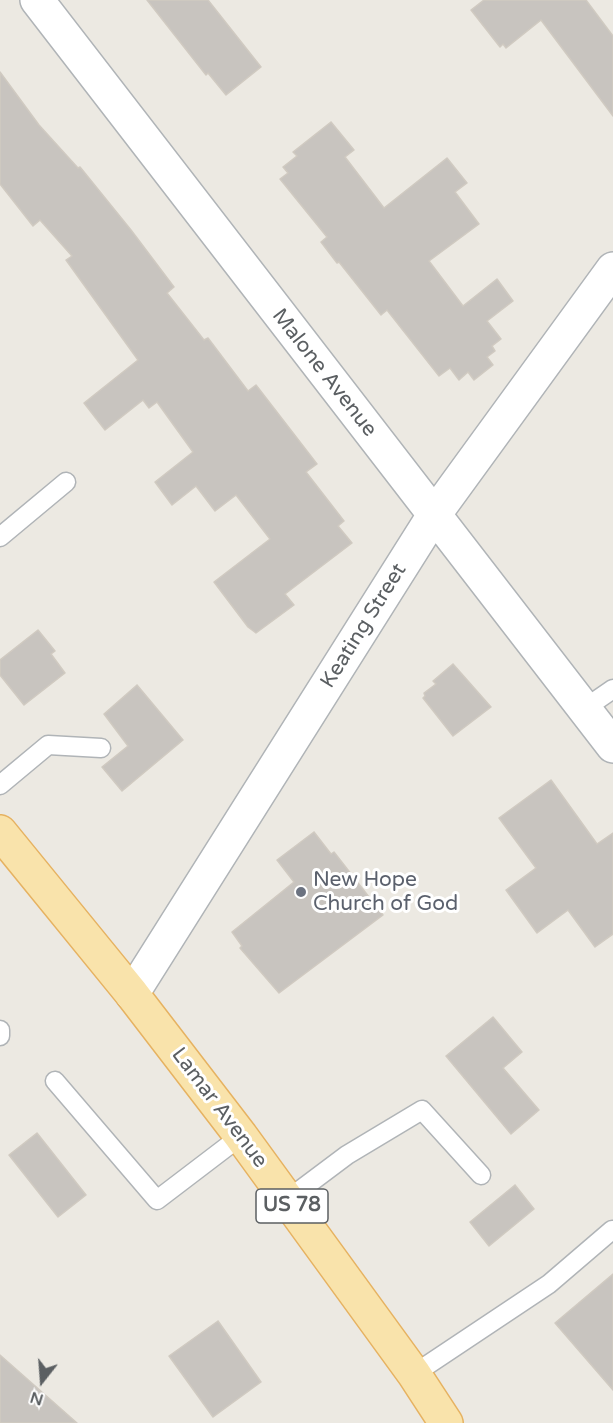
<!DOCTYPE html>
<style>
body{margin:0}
#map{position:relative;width:613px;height:1423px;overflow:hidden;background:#ece9e2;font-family:"Varela Round",sans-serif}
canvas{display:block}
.north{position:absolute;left:12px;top:1351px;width:60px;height:60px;-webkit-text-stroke:4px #fff;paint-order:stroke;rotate:197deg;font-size:16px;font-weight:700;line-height:24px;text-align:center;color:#5b5f62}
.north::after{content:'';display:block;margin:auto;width:21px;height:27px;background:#5b5f62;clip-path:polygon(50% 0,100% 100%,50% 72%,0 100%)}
</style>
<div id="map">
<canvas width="613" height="1423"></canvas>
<div class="north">N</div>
</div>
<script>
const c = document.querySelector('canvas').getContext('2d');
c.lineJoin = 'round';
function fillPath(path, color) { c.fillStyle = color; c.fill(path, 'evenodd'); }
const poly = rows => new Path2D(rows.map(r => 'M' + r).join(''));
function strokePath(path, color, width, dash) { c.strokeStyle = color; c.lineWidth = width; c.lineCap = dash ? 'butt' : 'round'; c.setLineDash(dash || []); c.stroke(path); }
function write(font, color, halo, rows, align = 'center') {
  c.font = font + ' "Varela Round",sans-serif'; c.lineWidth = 6; c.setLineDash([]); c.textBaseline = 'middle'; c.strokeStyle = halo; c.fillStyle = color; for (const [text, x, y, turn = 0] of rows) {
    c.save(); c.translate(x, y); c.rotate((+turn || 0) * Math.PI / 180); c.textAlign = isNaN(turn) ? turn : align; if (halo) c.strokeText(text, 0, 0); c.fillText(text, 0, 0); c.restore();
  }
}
const building = poly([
 [147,0,208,0,261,67,226,95,208,73,206,75,147,0],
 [484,0,586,0,613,36,613,116,541,20,506,48,503,44,500,47,471,10,484,0],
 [0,72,39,125,78,168,80,167,131,230,174,287,167,293,204,340,208,338,248,391,256,385,273,407,317,464,306,472,344,521,338,526,352,543,285,594,294,605,256,633,248,627,214,582,270,539,236,495,215,511,196,486,172,505,155,482,193,452,157,402,149,408,143,400,105,430,84,403,138,360,66,260,72,256,40,220,33,226,0,184,0,72],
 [331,122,354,150,345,157,384,208,447,158,467,183,455,192,479,224,429,261,463,306,497,279,513,301,487,321,501,339,492,346,495,351,487,357,493,365,474,380,468,372,459,380,450,368,439,376,387,310,381,315,339,262,337,263,321,242,327,237,280,179,288,173,283,167,297,156,293,152,331,122],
 [38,630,55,651,51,654,65,673,24,705,0,675,0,660,38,630],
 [453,664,491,707,453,736,423,698,425,696,424,693,436,684,433,681,453,664],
 [137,685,183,740,122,791,102,767,128,746,104,714,137,685],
 [551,780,597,844,613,833,613,934,595,947,568,910,537,933,506,890,536,868,499,818,551,780],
 [314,832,331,854,334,852,383,915,279,993,240,948,242,946,232,932,294,882,277,860,314,832],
 [493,1017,522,1052,503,1068,539,1110,511,1134,446,1056,493,1017],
 [37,1133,86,1195,58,1217,9,1155,37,1133],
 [515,1185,534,1209,489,1246,470,1222,515,1185],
 [613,1274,613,1390,555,1323,613,1274],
 [218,1321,261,1382,213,1417,169,1356,218,1321],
 [0,1355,77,1423,0,1423,0,1355]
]);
fillPath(building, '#c8c4bf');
strokePath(building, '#d0cac1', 1.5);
const lane = poly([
 [0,537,66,482],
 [584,709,613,689],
 [0,785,48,745,101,748],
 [0,1030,0,1036],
 [55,1081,157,1200,241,1136],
 [287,1200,347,1155,422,1110,481,1175],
 [414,1374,549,1284,612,1230]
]);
const street = poly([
 [37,0,613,746],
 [132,994,434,515,613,269]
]);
const primary = poly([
 [0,832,132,994,241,1136,414,1374,446,1423]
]);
strokePath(lane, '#b0b4b7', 21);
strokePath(street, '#b0b4b7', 36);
strokePath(primary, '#e6b261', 36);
strokePath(lane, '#fff', 18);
strokePath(street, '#fff', 33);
strokePath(primary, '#f9e3ab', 33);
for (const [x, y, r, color] of [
 [301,892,6,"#6b7280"]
]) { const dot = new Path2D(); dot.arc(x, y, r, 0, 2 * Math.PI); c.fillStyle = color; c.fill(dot); strokePath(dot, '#fff', 2); }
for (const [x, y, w] of [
 [292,1206,72]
]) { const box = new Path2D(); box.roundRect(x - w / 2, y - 17, w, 34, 4.5); c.fillStyle = '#fff'; c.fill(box); strokePath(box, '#5b5f62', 1.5); }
write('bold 20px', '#5b5f62', null, [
 ["US 78",292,1206]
]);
write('21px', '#5b5f62', '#fff', [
 ["Malone Avenue",324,373,52],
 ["Keating Street",364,626,-58],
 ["Lamar Avenue",219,1108,53]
]);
write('21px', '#5b616d', '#fff', [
 ["New Hope",313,880],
 ["Church of God",313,904]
], 'left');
</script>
